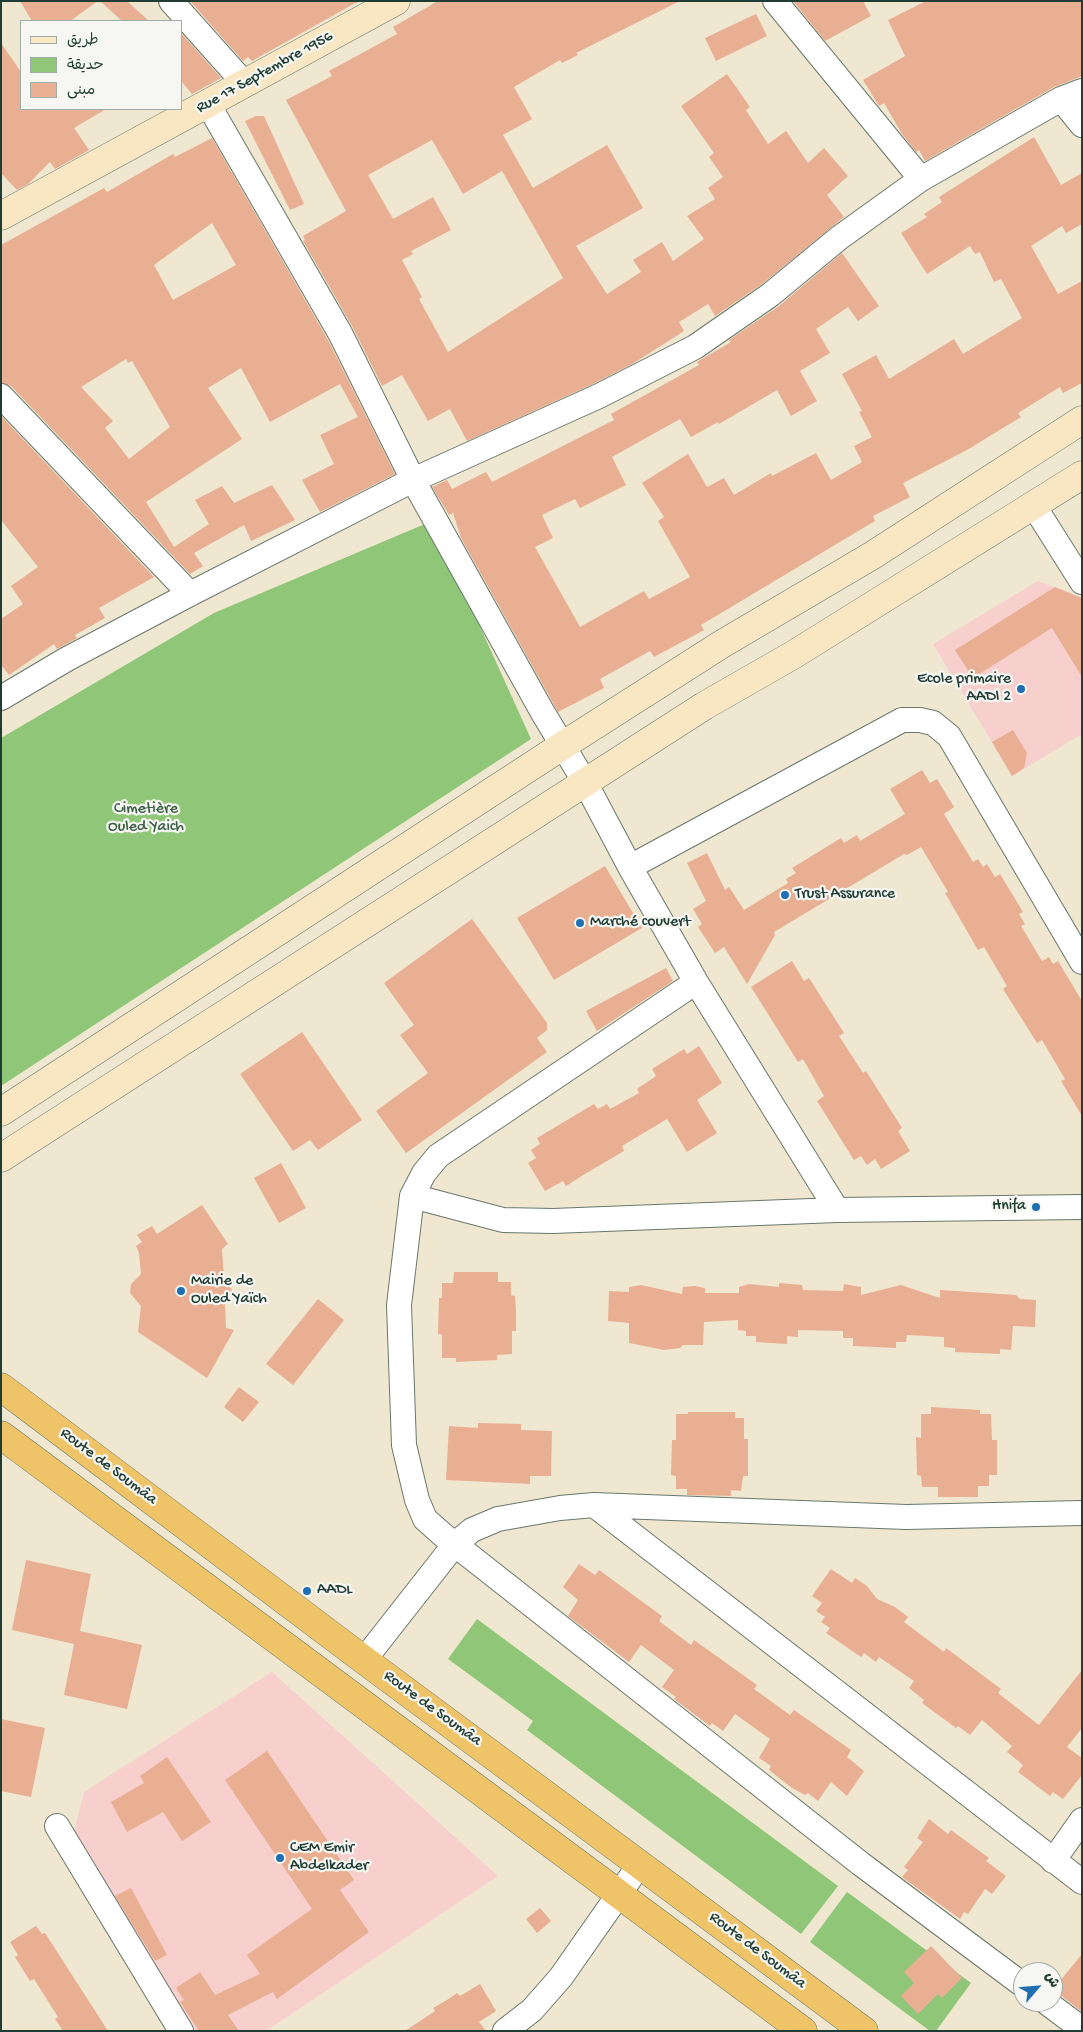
<!DOCTYPE html>
<meta charset="utf-8">
<style>
body{margin:0}
#map{position:relative;width:1083px;height:2032px;overflow:hidden;background:#f0e7d1;font-family:"Gochi Hand","Playpen Sans Arabic",sans-serif}
canvas{display:block}
.frame{position:absolute;inset:0;border:2px solid #1f3d34;pointer-events:none}
.legend{position:absolute;left:20px;top:20px;width:162px;height:90px;box-sizing:border-box;background:#f6f6f2;border:1px solid #a0aca6;margin:0;padding:6px 9px;list-style:none;font-size:15px;color:#1f3d34}
.legend li{display:flex;align-items:center;gap:10px;height:25px}
.legend b{width:25px;border:1px solid #a0aca6}
.north{position:absolute;left:1013px;top:1962px;width:50px;height:50px;box-sizing:border-box;background:#f6f6f2;border:1px solid #a0aca6;border-radius:50%;rotate:63deg;font-size:14px;font-weight:700;line-height:20px;text-align:center;color:#1f3d34}
.north::after{content:'';display:block;margin:auto;width:18px;height:22px;background:#1f6fb2;clip-path:polygon(50% 0,100% 100%,50% 72%,0 100%)}
</style>
<div id="map">
<canvas width="1083" height="2032"></canvas>
<div class="frame"></div>
<ul class="legend">
<li><b style="height:6px;background:#f9e7c3"></b>طريق</li>
<li><b style="height:14px;background:#90c678"></b>حديقة</li>
<li><b style="height:14px;background:#e8af93"></b>مبنى</li>
</ul>
<div class="north">ش</div>
</div>
<script>
const c = document.querySelector('canvas').getContext('2d');
c.lineJoin = 'round';
function fillPath(path, color) { c.fillStyle = color; c.fill(path, 'evenodd'); }
const poly = rows => new Path2D(rows.map(r => 'M' + r).join(''));
function strokePath(path, color, width, dash) { c.strokeStyle = color; c.lineWidth = width; c.lineCap = dash ? 'butt' : 'round'; c.setLineDash(dash || []); c.stroke(path); }
function write(font, color, halo, rows, align = 'center') {
  c.font = font + ' "Gochi Hand",sans-serif'; c.lineWidth = 4.5; c.setLineDash([]); c.textBaseline = 'middle'; c.strokeStyle = halo; c.fillStyle = color; for (const [text, x, y, turn = 0] of rows) {
    c.save(); c.translate(x, y); c.rotate((+turn || 0) * Math.PI / 180); c.textAlign = isNaN(turn) ? turn : align; if (halo) c.strokeText(text, 0, 0); c.fillText(text, 0, 0); c.restore();
  }
}
fillPath(poly([
 [1038,581,1070,593,1082,613,1082,734,1012,776,933,644],
 [272,1672,498,1876,266,2031,194,2031,72,1839,84,1792]
]), '#f7d0ce');
fillPath(poly([
 [432,521,531,739,1,1086,1,738,214,613],
 [477,1619,838,1886,801,1934,527,1730,533,1721,448,1659],
 [847,1892,971,1983,936,2031,930,2031,810,1942]
]), '#90c678');
fillPath(poly([
 [20,1,98,1,70,21,32,21],
 [100,1,127,1,149,21,122,21],
 [190,1,359,1,252,61,248,57,243,61],
 [438,1,680,1,576,53,578,55,562,63,560,60,514,87,532,119,503,135,533,188,607,145,643,208,576,246,607,294,641,272,633,260,662,242,673,261,704,239,687,216,715,199,708,188,723,177,709,157,714,153,681,106,727,74,750,107,746,110,768,144,786,131,808,163,824,148,848,176,827,195,844,217,762,284,715,316,708,304,679,322,684,331,634,363,593,384,467,441,450,409,428,421,402,375,382,386,352,326,303,241,305,240,303,236,346,211,286,100,332,76,329,71,397,34,393,27],
 [432,140,463,194,502,171,563,278,448,352,419,299,422,297,402,260,413,254,411,251,451,230,433,197,393,219,368,175],
 [793,1,863,1,871,16,825,41],
 [926,1,1082,1,1082,76,1054,87,925,161,919,150,916,152,902,134,884,103,879,106,863,80,905,56,888,20],
 [756,14,767,36,716,61,705,38],
 [181,33,221,78,192,94,181,81],
 [1,43,21,72,21,109,106,109,74,128,89,150,55,169,50,162,28,184,17,190,1,173],
 [256,116,264,116,304,204,290,210,245,121],
 [1034,137,1061,185,1082,173,1082,224,1066,233,1062,226,1031,246,1058,294,1082,281,1082,383,1063,393,1060,387,1018,413,1021,417,967,450,903,483,910,497,873,516,875,521,701,625,704,630,654,657,650,651,600,679,604,688,558,712,461,538,453,513,449,515,432,487,447,480,452,489,486,472,492,482,614,420,611,414,699,365,697,362,731,342,729,340,779,306,842,253,879,306,858,321,848,307,816,329,830,353,800,371,817,401,791,416,777,390,719,424,718,422,691,437,680,419,612,457,626,485,580,508,575,499,542,515,553,538,535,547,580,627,644,591,649,599,690,577,658,521,664,517,642,483,688,454,707,487,724,478,734,495,771,473,772,476,816,453,831,480,862,462,854,446,872,437,859,412,862,411,842,374,876,355,889,379,954,339,963,354,1022,318,1001,279,994,282,980,252,975,254,970,246,927,274,901,233,927,217,924,214,942,202,939,197],
 [212,138,328,340,395,474,320,512,302,480,334,464,320,435,358,417,340,384,270,422,241,368,208,388,242,439,146,502,174,547,209,524,195,500,222,486,234,503,272,485,295,520,251,541,244,525,194,553,203,566,190,574,11,386,1,383,1,245,104,188,107,192,173,154,175,157],
 [212,223,236,265,173,300,154,265],
 [126,359,128,363,132,361,170,427,129,459,105,428,113,421,81,387],
 [1,416,154,577,99,608,105,618,75,635,77,638,57,649,54,644,9,675,1,665,1,619,23,604,11,586,38,567,1,520],
 [1055,587,1082,598,1082,677,1052,628,973,678,955,650],
 [1013,730,1027,753,1024,768,1012,776,992,742],
 [922,770,930,783,937,779,954,807,944,814,973,862,978,859,983,867,987,864,995,877,1000,874,1023,912,1019,914,1025,924,1021,926,1042,961,1049,957,1053,964,1058,961,1082,1001,1082,1116,1061,1081,1065,1079,1042,1040,1037,1043,1015,1008,1003,989,1007,986,984,947,978,950,945,893,948,892,921,847,907,855,904,854,774,932,775,935,747,984,724,947,715,953,698,927,702,924,693,909,706,901,687,863,707,853,725,890,729,887,744,910,788,883,786,879,796,873,792,868,841,838,844,843,857,835,860,841,905,814,890,789],
 [605,866,642,928,554,980,517,918],
 [472,919,547,1023,547,1030,537,1038,547,1052,406,1153,376,1111,428,1073,400,1035,414,1025,384,983],
 [792,961,804,981,809,978,844,1033,839,1036,863,1073,866,1071,902,1128,898,1131,910,1151,881,1169,875,1159,867,1165,861,1156,854,1160,817,1101,824,1096,803,1059,798,1062,751,987],
 [666,968,673,981,597,1031,586,1011],
 [302,1032,362,1120,318,1150,310,1140,293,1151,240,1074],
 [699,1046,722,1083,697,1100,717,1133,687,1152,667,1119,622,1146,624,1151,585,1174,566,1186,563,1181,545,1191,528,1163,536,1158,531,1150,540,1144,537,1138,594,1104,598,1109,607,1104,610,1109,639,1093,637,1089,656,1076,652,1069,684,1049,687,1054],
 [281,1163,306,1208,279,1223,254,1178],
 [202,1205,228,1244,222,1249,224,1279,232,1290,230,1296,225,1302,226,1328,234,1330,207,1378,138,1332,141,1306,130,1293,131,1284,141,1274,139,1253,136,1246,142,1242,137,1235,152,1226,157,1234],
 [454,1272,498,1272,498,1282,511,1282,511,1295,515,1296,516,1311,516,1331,512,1331,512,1354,497,1355,497,1360,456,1362,456,1358,442,1358,442,1335,438,1334,439,1298,442,1298,442,1283,453,1283],
 [779,1283,802,1285,803,1290,843,1291,844,1284,861,1287,861,1295,901,1285,940,1298,940,1290,1016,1295,1020,1299,1036,1300,1035,1327,1013,1326,1011,1350,1000,1349,1000,1354,955,1352,955,1348,944,1347,944,1337,907,1335,906,1342,896,1342,896,1348,853,1346,853,1338,843,1338,843,1331,798,1330,798,1337,787,1336,787,1344,756,1342,756,1336,746,1336,746,1331,738,1330,738,1320,704,1322,703,1345,683,1345,680,1348,664,1350,629,1343,629,1323,608,1321,609,1291,629,1292,629,1287,641,1285,682,1294,683,1287,695,1286,705,1288,705,1293,739,1293,739,1287,749,1284,779,1287],
 [318,1299,344,1320,293,1385,266,1364],
 [239,1387,259,1402,243,1422,224,1407],
 [931,1407,980,1410,980,1414,991,1414,992,1440,997,1440,997,1475,989,1475,989,1486,978,1486,978,1497,938,1497,938,1487,922,1487,921,1476,917,1475,916,1437,921,1438,921,1414,931,1414],
 [688,1412,735,1412,735,1418,744,1418,744,1439,748,1439,748,1476,743,1476,741,1491,731,1490,731,1496,687,1495,687,1489,676,1489,676,1476,671,1475,672,1440,676,1440,676,1414,688,1414],
 [478,1423,521,1424,521,1430,552,1431,551,1476,530,1476,530,1484,446,1480,449,1426,478,1428],
 [26,1560,91,1574,80,1631,142,1645,127,1709,64,1695,74,1644,12,1630],
 [579,1564,595,1575,599,1570,662,1616,659,1621,691,1645,694,1640,757,1685,754,1689,790,1715,794,1710,851,1750,847,1757,864,1771,847,1796,831,1782,818,1801,808,1793,805,1795,792,1788,769,1770,771,1766,759,1758,770,1739,735,1714,723,1731,712,1723,710,1726,674,1699,676,1697,662,1687,674,1670,641,1645,629,1662,568,1616,578,1600,563,1587],
 [831,1569,852,1583,855,1578,867,1586,877,1599,895,1607,908,1617,904,1622,944,1652,946,1648,1001,1689,998,1693,1039,1725,1082,1670,1082,1728,1067,1747,1082,1758,1082,1775,1063,1799,1053,1792,1050,1796,1018,1772,1023,1765,1007,1752,1012,1746,982,1720,970,1735,958,1726,956,1728,922,1703,924,1700,909,1688,914,1681,879,1657,876,1662,864,1653,861,1657,826,1633,830,1628,821,1622,825,1617,816,1611,822,1603,812,1596],
 [1,1719,45,1728,31,1797,1,1791],
 [267,1751,354,1880,340,1890,369,1932,277,1999,273,1992,228,2015,239,2031,199,2031,180,2002,184,2000,176,1988,200,1972,215,1995,260,1974,247,1955,312,1909,225,1780],
 [167,1757,211,1822,182,1841,163,1812,127,1832,111,1802,144,1783,140,1776],
 [929,1819,948,1834,951,1830,989,1858,986,1861,1006,1876,992,1894,985,1889,968,1914,964,1912,960,1919,902,1877,908,1870,904,1867,923,1842,917,1838],
 [131,1888,167,1955,155,1961,115,1896],
 [540,1908,551,1921,537,1933,526,1919],
 [36,1926,42,1934,45,1933,108,2031,63,2031,55,2019,58,2017,34,1979,30,1981,15,1957,18,1955,10,1942],
 [931,1946,962,1978,942,1998,938,1994,918,2014,901,1996,914,1983,904,1972],
 [1082,1954,1082,2012,1058,1993,1061,1990,1056,1986],
 [480,1984,496,2011,479,2022,486,2031,405,2031,435,2011,433,2008,447,2000,457,1993,460,1996]
]), '#e8af93');
const street = poly([
 [171,1,245,84],
 [775,1,921,179],
 [1061,99,1082,125],
 [208,104,340,333,413,480,543,713,586,784,630,867,696,982,837,1210,1082,1207],
 [1,396,190,594],
 [1034,506,1082,582],
 [1,698,67,659,190,594,413,480,599,396,695,347,770,295,839,238,921,179,1061,99,1082,91],
 [630,867,902,720,920,720,933,723,949,736,1082,962],
 [696,982,438,1156,424,1173,412,1196,399,1305,404,1445,417,1500,425,1519,443,1535,861,1864,1023,1985],
 [412,1196,503,1220,553,1221,837,1210],
 [594,1505,1082,1882],
 [364,1660,455,1544,472,1530,498,1519,560,1508,594,1505,906,1517,1082,1513],
 [57,1826,181,2031],
 [1053,1861,1082,1820],
 [1046,2002,1082,2029],
 [505,2031,532,2010,561,1977,640,1864]
]);
const secondary = poly([
 [1,216,396,1],
 [1,1112,562,746,722,644,873,555,1082,420],
 [1,1158,704,706,793,655,1082,475]
]);
const highway = poly([
 [1,1387,364,1660,864,2031],
 [1,1435,803,2031]
]);
strokePath(street, '#68786b', 26);
strokePath(secondary, '#68786b', 29);
strokePath(highway, '#68786b', 29);
strokePath(street, '#fff', 24);
strokePath(secondary, '#f9e7c3', 28);
strokePath(highway, '#efc469', 28);
for (const [x, y, r, color] of [
 [1021,689,5,"#1f6fb2"],
 [785,895,5,"#1f6fb2"],
 [580,923,5,"#1f6fb2"],
 [1036,1207,5,"#1f6fb2"],
 [181,1291,5,"#1f6fb2"],
 [307,1591,5,"#1f6fb2"],
 [280,1858,5,"#1f6fb2"]
]) { const dot = new Path2D(); dot.arc(x, y, r, 0, 2 * Math.PI); c.fillStyle = color; c.fill(dot); strokePath(dot, '#f6f6f2', 2); }
write('16px', '#1f3d34', '#f6f6f2', [
 ["Rue 17 Septembre 1956",265,73,-29],
 ["Route de Soumâa",108,1467,37],
 ["Route de Soumâa",432,1709,36],
 ["Route de Soumâa",757,1951,37]
]);
write('16px', '#1f3d34', '#f6f6f2', [
 ["Ecole primaire",1011,680,"right"],
 ["AADl 2",1011,698,"right"],
 ["Trust Assurance",795,895],
 ["Marché couvert",590,923],
 ["Hnifa",1026,1207,"right"],
 ["Mairie de",191,1282],
 ["Ouled Yaïch",191,1300],
 ["AADL",317,1591],
 ["CEM Emir",290,1849],
 ["Abdelkader",290,1867]
], 'left');
write('16px', '#3b5f45', '#f6f6f2', [
 ["Cimetière",146,810],
 ["Ouled Yaich",146,828]
]);
</script>
